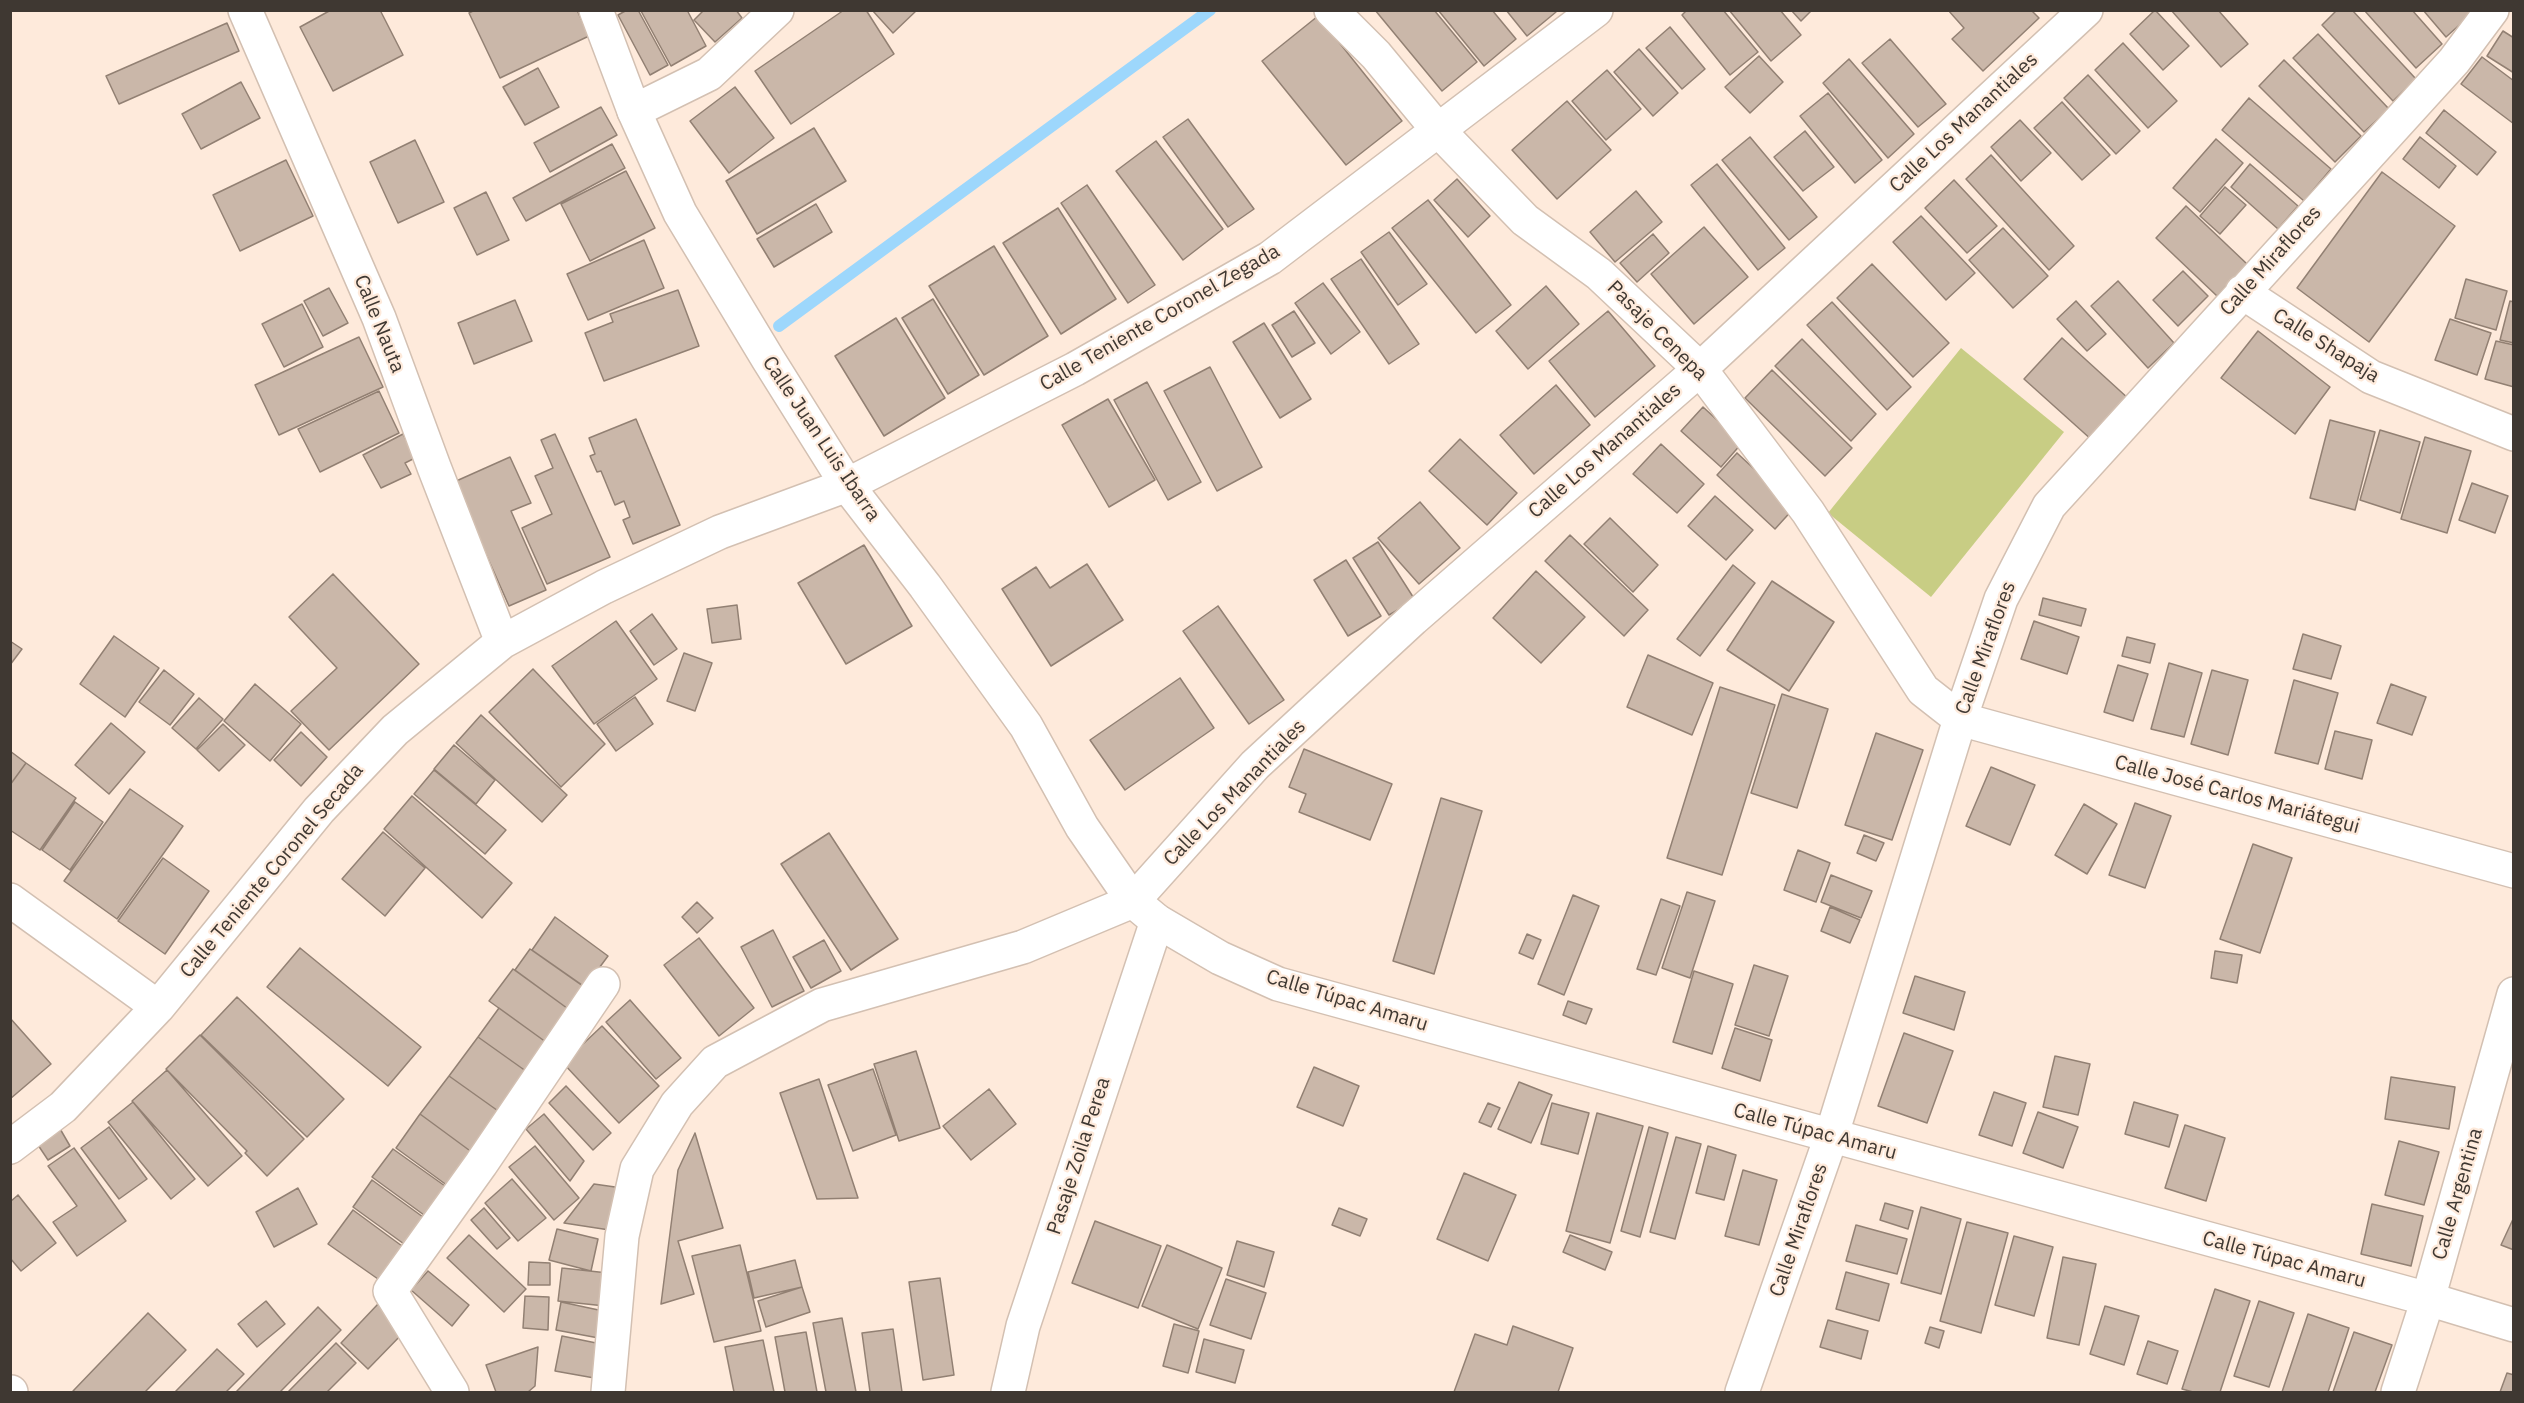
<!DOCTYPE html>
<meta charset="utf-8">
<style>
body{margin:0}
#map{position:relative;width:2524px;height:1403px;overflow:hidden;background:#feeadb;font-family:"IBM Plex Sans",sans-serif}
canvas{display:block}
.frame{position:absolute;inset:0;border:12px solid #3f3832;pointer-events:none}
</style>
<div id="map">
<canvas width="2524" height="1403"></canvas>
<div class="frame"></div>
</div>
<script>
const c = document.querySelector('canvas').getContext('2d');
c.lineJoin = 'round';
function fillPath(path, color) { c.fillStyle = color; c.fill(path, 'evenodd'); }
const poly = rows => new Path2D(rows.map(r => 'M' + r).join(''));
function strokePath(path, color, width, dash) { c.strokeStyle = color; c.lineWidth = width; c.lineCap = dash ? 'butt' : 'round'; c.setLineDash(dash || []); c.stroke(path); }
function write(font, color, halo, rows, align = 'center') {
  c.font = font + ' "IBM Plex Sans",sans-serif'; c.lineWidth = 4.5; c.setLineDash([]); c.textBaseline = 'middle'; c.strokeStyle = halo; c.fillStyle = color; for (const [text, x, y, turn = 0] of rows) {
    c.save(); c.translate(x, y); c.rotate((+turn || 0) * Math.PI / 180); c.textAlign = isNaN(turn) ? turn : align; if (halo) c.strokeText(text, 0, 0); c.fillText(text, 0, 0); c.restore();
  }
}
fillPath(poly([
 [1961,348,2064,432,1931,597,1828,513]
]), '#c8cd84');
strokePath(poly([
 [779,326,1210,10]
]), '#9dd7fc', 12);
const building = poly([
 [331,10,380,10,403,55,333,91,300,27,331,10],
 [475,10,577,10,589,36,500,78,469,13,475,10],
 [627,10,638,10,668,65,650,75,618,15,627,10],
 [687,10,706,46,671,66,641,11,687,10],
 [704,10,736,10,742,18,715,42,694,20,704,10],
 [844,10,866,10,894,54,791,124,755,71,844,10],
 [872,10,917,10,893,33,872,10],
 [1375,10,1434,10,1477,62,1442,91,1375,10],
 [1438,10,1492,10,1516,39,1484,66,1438,10],
 [1506,10,1556,10,1556,12,1527,36,1506,10],
 [1687,10,1723,10,1758,52,1730,75,1682,15,1687,10],
 [1729,10,1780,10,1801,35,1771,61,1729,10],
 [1791,10,1812,10,1801,21,1791,10],
 [2031,10,2039,18,1983,71,1952,39,1964,28,1948,10,2031,10],
 [2155,10,2189,46,2163,70,2130,34,2155,10],
 [2171,10,2218,10,2248,44,2221,67,2171,10],
 [2337,10,2352,10,2416,79,2393,101,2322,25,2337,10],
 [2364,10,2412,10,2442,44,2416,68,2364,10],
 [2423,10,2472,10,2474,12,2446,37,2423,10],
 [1318,16,1402,121,1346,165,1262,61,1318,16],
 [227,23,239,51,119,104,106,76,227,23],
 [1670,27,1705,69,1682,89,1646,48,1670,27],
 [2503,31,2514,38,2514,73,2487,56,2503,31],
 [2318,34,2389,109,2364,132,2293,58,2318,34],
 [1890,39,1946,104,1918,127,1862,63,1890,39],
 [2123,43,2177,101,2148,128,2095,70,2123,43],
 [1639,49,1678,93,1653,116,1614,72,1639,49],
 [1759,56,1783,82,1750,113,1725,87,1759,56],
 [2482,57,2514,81,2514,124,2461,84,2482,57],
 [1849,59,1914,134,1888,158,1823,83,1849,59],
 [2284,60,2361,136,2335,162,2259,86,2284,60],
 [538,68,559,107,525,125,503,87,538,68],
 [1607,70,1641,109,1606,140,1572,101,1607,70],
 [2088,75,2140,131,2116,154,2064,98,2088,75],
 [241,82,260,118,201,149,182,114,241,82],
 [735,87,774,138,729,173,690,121,735,87],
 [1828,93,1882,160,1855,183,1800,116,1828,93],
 [2249,98,2331,169,2304,201,2222,130,2249,98],
 [1567,101,1611,150,1557,199,1512,150,1567,101],
 [2062,102,2110,155,2082,180,2034,128,2062,102],
 [601,107,617,135,550,172,534,143,601,107],
 [2444,110,2496,152,2477,175,2426,133,2444,110],
 [1188,119,1254,209,1228,227,1163,137,1188,119],
 [2020,120,2051,153,2021,181,1991,147,2020,120],
 [814,128,846,181,757,234,726,181,814,128],
 [1805,131,1834,167,1803,191,1774,157,1805,131],
 [1750,137,1817,217,1789,240,1722,160,1750,137],
 [2420,137,2456,166,2439,188,2403,159,2420,137],
 [2216,139,2243,163,2200,212,2173,188,2216,139],
 [415,140,444,202,398,223,370,162,415,140],
 [1156,141,1223,229,1183,260,1116,171,1156,141],
 [612,144,625,168,526,221,513,198,612,144],
 [1991,155,2074,246,2049,270,1966,179,1991,155],
 [286,160,313,216,240,251,213,195,286,160],
 [1717,164,1785,248,1758,270,1691,185,1717,164],
 [2250,164,2298,206,2278,229,2231,187,2250,164],
 [626,171,655,228,590,261,561,204,626,171],
 [2382,172,2455,226,2369,342,2297,288,2382,172],
 [1457,179,1490,216,1468,237,1434,200,1457,179],
 [1954,180,1997,226,1967,253,1925,208,1954,180],
 [1087,185,1155,285,1128,303,1061,203,1087,185],
 [2225,187,2246,205,2220,234,2200,216,2225,187],
 [1636,191,1662,222,1615,262,1590,232,1636,191],
 [486,192,509,240,477,255,454,208,486,192],
 [1428,200,1511,305,1476,333,1392,228,1428,200],
 [816,204,832,232,774,267,757,239,816,204],
 [2186,206,2247,264,2217,296,2156,238,2186,206],
 [1058,208,1116,299,1061,334,1003,243,1058,208],
 [1921,216,1975,273,1946,300,1893,242,1921,216],
 [1704,227,1748,277,1694,324,1651,274,1704,227],
 [2003,228,2048,276,2013,308,1969,260,2003,228],
 [1389,232,1427,284,1398,305,1361,252,1389,232],
 [1653,234,1669,253,1637,282,1620,263,1653,234],
 [644,240,664,288,588,320,567,274,644,240],
 [994,246,1048,336,984,375,929,286,994,246],
 [1361,259,1419,344,1389,364,1331,279,1361,259],
 [1872,264,1949,343,1913,377,1837,298,1872,264],
 [2183,271,2208,296,2178,326,2153,300,2183,271],
 [2466,279,2507,291,2496,330,2455,318,2466,279],
 [2118,281,2174,343,2148,368,2091,306,2118,281],
 [1323,283,1360,332,1331,354,1295,303,1323,283],
 [1546,286,1579,324,1528,369,1496,331,1546,286],
 [329,288,348,323,323,336,304,301,329,288],
 [678,290,699,346,604,381,585,333,613,322,610,314,678,290],
 [933,299,979,375,948,394,902,318,933,299],
 [515,300,532,341,474,364,458,323,515,300],
 [2076,301,2106,334,2087,351,2057,319,2076,301],
 [2510,301,2514,302,2514,343,2500,340,2510,301],
 [1832,302,1911,387,1887,410,1807,325,1832,302],
 [302,304,323,347,284,367,262,324,302,304],
 [1294,311,1315,343,1292,357,1272,325,1294,311],
 [1608,311,1655,366,1595,417,1549,361,1608,311],
 [896,318,945,398,884,436,835,356,896,318],
 [2450,319,2491,333,2477,375,2435,360,2450,319],
 [1264,323,1311,399,1280,418,1233,342,1264,323],
 [2258,331,2330,387,2295,434,2221,378,2258,331],
 [359,337,383,387,279,435,255,385,359,337],
 [2062,338,2130,400,2093,441,2024,379,2062,338],
 [1802,339,1876,414,1851,441,1775,366,1802,339],
 [2496,341,2514,345,2514,387,2485,379,2496,341],
 [1210,367,1262,467,1217,491,1164,391,1210,367],
 [1772,370,1852,448,1825,476,1745,398,1772,370],
 [1147,382,1201,482,1168,500,1114,400,1147,382],
 [1556,385,1590,425,1534,474,1500,435,1556,385],
 [379,391,399,433,320,472,298,429,379,391],
 [1108,399,1155,480,1109,507,1062,425,1108,399],
 [1703,407,1742,443,1721,467,1681,431,1703,407],
 [636,419,680,525,633,544,623,520,630,517,624,501,615,505,601,471,597,472,590,456,595,454,589,438,636,419],
 [2330,420,2375,432,2355,510,2310,498,2330,420],
 [2380,430,2420,442,2400,513,2360,500,2380,430],
 [403,434,415,458,405,463,411,474,381,488,363,455,403,434],
 [555,434,610,557,547,584,522,528,552,514,535,476,553,468,541,440,555,434],
 [2425,437,2471,451,2447,533,2401,519,2425,437],
 [1460,439,1517,493,1487,525,1429,471,1460,439],
 [1661,444,1704,484,1677,513,1633,474,1661,444],
 [1737,453,1795,507,1775,529,1717,475,1737,453],
 [510,457,531,503,511,511,546,590,509,606,454,482,510,457],
 [2472,483,2508,496,2495,533,2459,520,2472,483],
 [1715,496,1753,530,1726,560,1688,526,1715,496],
 [1420,502,1460,548,1419,584,1378,538,1420,502],
 [1610,518,1658,565,1633,592,1584,544,1610,518],
 [1570,535,1648,610,1624,636,1545,561,1570,535],
 [1378,542,1415,600,1389,615,1353,558,1378,542],
 [864,545,912,626,846,664,798,583,864,545],
 [1346,560,1381,616,1348,636,1314,580,1346,560],
 [1087,564,1123,620,1051,666,1002,589,1036,567,1050,588,1087,564],
 [1733,565,1755,583,1700,656,1677,639,1733,565],
 [1536,571,1585,617,1541,663,1493,618,1536,571],
 [333,574,419,664,329,750,291,711,337,668,289,617,333,574],
 [1772,581,1834,622,1789,691,1727,650,1772,581],
 [2043,598,2086,609,2081,626,2039,615,2043,598],
 [737,605,741,639,712,643,707,609,737,605],
 [1218,606,1284,700,1249,724,1183,631,1218,606],
 [652,614,677,649,654,665,630,631,652,614],
 [616,621,657,679,594,724,552,666,616,621],
 [2034,621,2079,637,2067,674,2021,659,2034,621],
 [2303,634,2341,646,2331,679,2293,669,2303,634],
 [114,636,159,668,125,717,80,684,114,636],
 [2127,637,2155,644,2150,663,2122,656,2127,637],
 [10,641,22,649,10,665,10,641],
 [684,653,712,663,695,711,667,701,684,653],
 [1648,655,1713,683,1692,735,1627,707,1648,655],
 [2169,663,2202,673,2184,737,2151,729,2169,663],
 [2118,665,2148,674,2133,721,2104,712,2118,665],
 [533,669,605,744,561,787,489,712,533,669],
 [164,670,194,694,170,725,139,702,164,670],
 [2212,670,2248,680,2228,755,2191,744,2212,670],
 [1180,678,1214,728,1125,790,1090,740,1180,678],
 [2294,680,2338,693,2318,764,2275,753,2294,680],
 [255,684,301,724,270,761,224,721,255,684],
 [2391,684,2426,697,2412,735,2377,723,2391,684],
 [1720,687,1775,705,1722,875,1667,858,1720,687],
 [1782,694,1828,709,1797,808,1751,793,1782,694],
 [635,697,653,724,616,751,597,724,635,697],
 [199,698,223,719,196,749,172,728,199,698],
 [481,715,567,795,542,822,456,743,481,715],
 [111,723,145,752,109,794,75,765,111,723],
 [223,724,245,745,219,771,197,750,223,724],
 [2335,731,2372,740,2362,779,2325,769,2335,731],
 [301,732,327,757,301,786,274,760,301,732],
 [1876,733,1923,750,1892,840,1845,825,1876,733],
 [454,745,495,780,476,804,434,769,454,745],
 [1304,749,1392,784,1370,840,1299,812,1306,794,1289,787,1304,749],
 [10,751,26,763,10,785,10,751],
 [26,763,76,798,40,850,10,830,10,785,26,763],
 [1991,767,2035,785,2010,845,1966,826,1991,767],
 [434,770,506,830,485,854,414,794,434,770],
 [130,789,183,826,117,919,64,881,130,789],
 [412,796,512,883,482,918,384,829,412,796],
 [1441,798,1482,811,1434,974,1393,961,1441,798],
 [75,802,103,822,70,870,42,850,75,802],
 [2135,803,2171,816,2145,888,2109,875,2135,803],
 [2084,804,2117,824,2087,874,2055,855,2084,804],
 [383,832,425,868,385,916,342,879,383,832],
 [829,833,898,939,851,970,781,864,829,833],
 [1864,835,1884,843,1876,861,1857,853,1864,835],
 [2253,844,2292,858,2260,953,2220,939,2253,844],
 [1798,850,1830,863,1816,902,1784,890,1798,850],
 [163,858,209,891,165,954,118,921,163,858],
 [1831,875,1872,891,1861,918,1821,902,1831,875],
 [1687,892,1715,901,1690,978,1662,968,1687,892],
 [1573,895,1599,906,1564,995,1538,984,1573,895],
 [1661,899,1680,906,1656,975,1637,969,1661,899],
 [697,902,713,918,697,933,682,917,697,902],
 [1830,907,1860,920,1850,943,1821,931,1830,907],
 [555,917,608,956,585,987,532,950,555,917],
 [773,930,804,991,772,1007,741,947,773,930],
 [1527,934,1541,940,1533,959,1519,953,1527,934],
 [699,938,754,1008,719,1036,664,965,699,938],
 [824,940,841,971,811,988,793,957,824,940],
 [300,948,421,1047,388,1086,267,987,300,948],
 [530,949,587,989,571,1011,515,970,530,949],
 [2215,951,2242,955,2237,983,2211,978,2215,951],
 [1754,965,1788,976,1769,1036,1735,1025,1754,965],
 [513,969,571,1011,550,1045,489,1001,513,969],
 [1694,971,1733,984,1712,1054,1673,1042,1694,971],
 [1915,976,1965,992,1954,1030,1903,1013,1915,976],
 [237,997,344,1099,307,1137,201,1035,237,997],
 [630,1000,681,1058,656,1079,606,1022,630,1000],
 [1568,1001,1592,1009,1586,1024,1563,1015,1568,1001],
 [499,1008,550,1045,530,1074,478,1037,499,1008],
 [10,1018,51,1064,10,1099,10,1018],
 [602,1026,659,1086,619,1123,563,1063,602,1026],
 [1735,1028,1772,1040,1760,1081,1722,1068,1735,1028],
 [1904,1033,1953,1051,1927,1123,1878,1106,1904,1033],
 [200,1035,304,1139,267,1176,245,1153,247,1151,166,1069,200,1035],
 [478,1037,530,1074,501,1113,449,1076,478,1037],
 [916,1051,940,1128,899,1141,874,1064,916,1051],
 [2055,1056,2090,1064,2078,1115,2043,1107,2055,1056],
 [1314,1067,1359,1086,1343,1126,1297,1107,1314,1067],
 [873,1069,896,1135,853,1151,828,1085,873,1069],
 [167,1070,242,1156,208,1186,132,1101,167,1070],
 [449,1076,501,1113,473,1153,420,1114,449,1076],
 [2391,1077,2455,1087,2449,1129,2385,1119,2391,1077],
 [819,1079,858,1198,817,1199,780,1093,819,1079],
 [1519,1082,1552,1095,1531,1143,1498,1129,1519,1082],
 [566,1086,611,1133,593,1150,549,1103,566,1086],
 [989,1089,1016,1124,971,1160,943,1126,989,1089],
 [1994,1092,2026,1103,2012,1146,1979,1135,1994,1092],
 [133,1102,195,1179,171,1199,108,1122,133,1102],
 [2134,1102,2178,1115,2169,1147,2125,1134,2134,1102],
 [1488,1103,1500,1108,1491,1127,1479,1122,1488,1103],
 [1552,1103,1589,1113,1578,1154,1541,1144,1552,1103],
 [2038,1112,2078,1127,2063,1168,2023,1153,2038,1112],
 [1597,1113,1643,1126,1610,1243,1566,1231,1597,1113],
 [420,1114,473,1153,448,1186,396,1148,420,1114],
 [544,1114,584,1161,570,1181,526,1129,544,1114],
 [2185,1125,2225,1138,2206,1201,2165,1188,2185,1125],
 [59,1127,70,1146,48,1160,36,1142,59,1127],
 [109,1127,147,1179,119,1199,81,1148,109,1127],
 [1649,1127,1668,1133,1640,1237,1621,1231,1649,1127],
 [695,1133,723,1228,678,1241,694,1294,661,1304,678,1170,695,1133],
 [1676,1137,1701,1144,1675,1239,1650,1232,1676,1137],
 [2399,1141,2439,1152,2424,1205,2385,1195,2399,1141],
 [535,1146,579,1198,554,1220,509,1167,535,1146],
 [1708,1146,1736,1155,1724,1200,1696,1193,1708,1146],
 [74,1148,126,1221,77,1256,53,1222,77,1206,48,1166,74,1148],
 [393,1149,445,1186,424,1215,372,1177,393,1149],
 [1743,1170,1777,1180,1759,1245,1725,1236,1743,1170],
 [1464,1173,1516,1195,1488,1261,1437,1239,1464,1173],
 [512,1179,546,1218,518,1241,485,1203,512,1179],
 [372,1180,423,1217,404,1244,353,1207,372,1180],
 [594,1184,622,1188,616,1231,564,1223,594,1184],
 [298,1188,317,1224,274,1247,256,1212,298,1188],
 [18,1195,56,1243,21,1271,10,1258,10,1202,18,1195],
 [1885,1203,1913,1211,1908,1229,1880,1220,1885,1203],
 [2372,1204,2423,1216,2411,1266,2361,1254,2372,1204],
 [1921,1207,1961,1219,1941,1294,1901,1283,1921,1207],
 [484,1208,510,1238,497,1249,471,1220,484,1208],
 [1339,1208,1367,1219,1360,1236,1332,1225,1339,1208],
 [353,1210,402,1246,378,1279,328,1244,353,1210],
 [2514,1217,2514,1250,2501,1245,2514,1217],
 [1095,1221,1161,1246,1138,1308,1072,1283,1095,1221],
 [1967,1222,2008,1233,1981,1333,1940,1321,1967,1222],
 [1856,1225,1907,1239,1897,1274,1846,1261,1856,1225],
 [557,1229,598,1239,591,1271,549,1260,557,1229],
 [469,1235,526,1289,504,1312,447,1258,469,1235],
 [1570,1235,1612,1252,1605,1270,1563,1252,1570,1235],
 [2014,1236,2053,1247,2034,1316,1995,1305,2014,1236],
 [1237,1241,1274,1252,1264,1287,1227,1275,1237,1241],
 [740,1245,761,1331,714,1342,692,1256,740,1245],
 [1167,1245,1222,1268,1198,1329,1142,1306,1167,1245],
 [2063,1257,2096,1264,2079,1345,2047,1338,2063,1257],
 [795,1260,802,1287,754,1298,748,1272,795,1260],
 [529,1262,550,1263,550,1285,528,1285,529,1262],
 [562,1268,608,1273,605,1306,558,1301,562,1268],
 [428,1271,469,1305,452,1326,411,1290,428,1271],
 [1846,1272,1889,1284,1879,1321,1836,1309,1846,1272],
 [940,1278,954,1375,923,1380,909,1282,940,1278],
 [1226,1279,1266,1293,1251,1339,1210,1325,1226,1279],
 [802,1287,810,1312,766,1327,758,1301,802,1287],
 [2215,1289,2250,1301,2220,1392,2193,1392,2182,1389,2215,1289],
 [525,1296,549,1297,548,1330,523,1328,525,1296],
 [266,1301,285,1324,257,1347,238,1324,266,1301],
 [2259,1301,2294,1313,2269,1387,2234,1376,2259,1301],
 [561,1302,608,1312,604,1339,556,1330,561,1302],
 [378,1304,405,1331,368,1369,341,1343,378,1304],
 [2105,1306,2139,1316,2124,1365,2090,1354,2105,1306],
 [318,1307,341,1330,280,1392,236,1392,318,1307],
 [148,1313,186,1350,145,1392,75,1392,73,1391,148,1313],
 [2308,1314,2349,1328,2328,1392,2282,1392,2308,1314],
 [842,1318,856,1392,826,1392,813,1323,842,1318],
 [1828,1320,1868,1331,1861,1359,1820,1347,1828,1320],
 [1174,1324,1199,1331,1188,1373,1163,1366,1174,1324],
 [1513,1326,1573,1348,1558,1392,1454,1392,1475,1334,1507,1345,1513,1326],
 [1930,1327,1944,1331,1939,1348,1925,1343,1930,1327],
 [893,1329,902,1392,870,1392,862,1333,893,1329],
 [806,1332,817,1392,785,1392,775,1337,806,1332],
 [2354,1332,2392,1345,2375,1392,2333,1392,2354,1332],
 [562,1336,606,1345,600,1379,555,1371,562,1336],
 [1204,1339,1244,1350,1235,1383,1196,1372,1204,1339],
 [763,1340,774,1392,734,1392,725,1347,763,1340],
 [2148,1341,2178,1351,2167,1384,2137,1374,2148,1341],
 [336,1343,356,1363,327,1392,288,1392,336,1343],
 [538,1347,535,1386,528,1392,496,1392,486,1365,538,1347],
 [217,1349,244,1374,226,1392,175,1392,217,1349],
 [2507,1373,2514,1375,2514,1392,2500,1392,2507,1373]
]);
fillPath(building, '#cab7a9');
strokePath(building, '#928073', 1.5);
const minor = poly([
 [245,10,379,318,434,467,502,642],
 [1331,10,1376,55,1438,130,1525,220,1599,274,1700,369,1808,512,1923,690,1960,719,2514,871],
 [634,111,709,74,777,10],
 [2242,292,2371,377,2514,434],
 [10,900,158,1007],
 [10,1147,63,1107,158,1007,319,810,395,730,502,642,604,587,720,532,847,485,1075,369,1270,258,1596,10],
 [10,1392,11,1392],
 [452,1392,390,1291,481,1164,603,984],
 [608,1392,622,1236,637,1169,677,1104,715,1062,822,1005,1023,947,1133,901,1255,765,1413,619,1700,369,2086,10],
 [1008,1392,1023,1326,1157,921],
 [1742,1392,1831,1137,1960,719,2001,599,2049,506,2454,61,2492,10],
 [2398,1392,2428,1299,2514,994]
]);
const tertiary = poly([
 [596,10,634,111,680,213,768,359,847,485,925,586,1026,726,1082,827,1133,901,1157,921,1220,958,1278,984,2428,1299,2514,1325]
]);
strokePath(minor, '#d3c0b2', 36);
strokePath(tertiary, '#d3c0b2', 36);
strokePath(minor, '#fff', 33);
strokePath(tertiary, '#fff', 33);
write('20px', '#3f3832', '#feeadb', [
 ["Calle Los Manantiales",1964,123,-43],
 ["Calle Miraflores",2271,261,-48],
 ["Calle Teniente Coronel Zegada",1160,318,-30],
 ["Calle Nauta",379,324,68],
 ["Pasaje Cenepa",1657,331,45],
 ["Calle Shapaja",2326,346,32],
 ["Calle Juan Luis Ibarra",821,439,56],
 ["Calle Los Manantiales",1605,451,-41],
 ["Calle Miraflores",1986,648,-70],
 ["Calle Los Manantiales",1235,793,-46],
 ["Calle José Carlos Mariátegui",2237,795,15],
 ["Calle Teniente Coronel Secada",272,871,-50],
 ["Calle Túpac Amaru",1347,1001,17],
 ["Calle Túpac Amaru",1815,1132,15],
 ["Pasaje Zoila Perea",1079,1156,-72],
 ["Calle Argentina",2458,1194,-74],
 ["Calle Miraflores",1799,1230,-71],
 ["Calle Túpac Amaru",2284,1260,15]
]);
</script>
